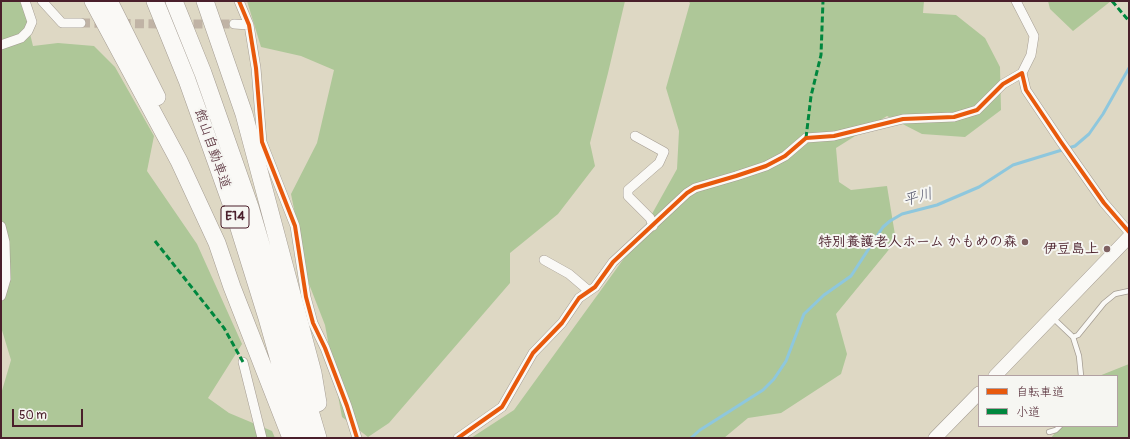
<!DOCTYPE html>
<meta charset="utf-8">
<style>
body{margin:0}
#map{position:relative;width:1130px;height:439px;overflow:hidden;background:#ded8c4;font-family:Pangolin,"Klee One",sans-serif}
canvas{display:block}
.frame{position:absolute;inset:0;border:2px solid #4a1f2b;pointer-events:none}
.legend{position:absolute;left:978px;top:375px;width:140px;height:52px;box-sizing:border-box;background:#f6f6f2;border:1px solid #b1a0a2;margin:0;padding:5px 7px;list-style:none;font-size:12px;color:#4a1f2b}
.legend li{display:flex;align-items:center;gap:8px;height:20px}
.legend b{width:20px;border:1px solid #b1a0a2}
.scale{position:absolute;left:12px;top:409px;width:71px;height:18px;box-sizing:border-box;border:2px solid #4a1f2b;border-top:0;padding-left:5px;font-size:12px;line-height:14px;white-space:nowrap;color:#4a1f2b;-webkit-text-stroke:3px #f6f6f2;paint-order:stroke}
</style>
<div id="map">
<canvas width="1130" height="439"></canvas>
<div class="frame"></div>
<ul class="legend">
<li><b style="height:5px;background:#e8590c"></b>自転車道</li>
<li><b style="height:5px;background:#00873e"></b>小道</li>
</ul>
<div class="scale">50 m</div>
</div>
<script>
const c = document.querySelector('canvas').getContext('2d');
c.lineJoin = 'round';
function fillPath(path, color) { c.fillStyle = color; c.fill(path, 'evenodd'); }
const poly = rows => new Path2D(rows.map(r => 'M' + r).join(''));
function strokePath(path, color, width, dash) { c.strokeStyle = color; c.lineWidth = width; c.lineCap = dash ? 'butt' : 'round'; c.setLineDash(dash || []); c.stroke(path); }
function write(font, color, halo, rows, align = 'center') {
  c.font = font + ' Pangolin,"Klee One",sans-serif'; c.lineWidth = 4; c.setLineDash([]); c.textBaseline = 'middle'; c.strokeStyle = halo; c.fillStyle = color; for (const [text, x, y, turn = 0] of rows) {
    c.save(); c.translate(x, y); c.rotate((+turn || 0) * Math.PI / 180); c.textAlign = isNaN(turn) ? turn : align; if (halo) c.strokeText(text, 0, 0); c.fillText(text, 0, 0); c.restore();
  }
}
fillPath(poly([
 [1,1,22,1,33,46,58,43,94,46,115,67,154,136,147,171,197,244,242,344,208,398,229,413,272,431,275,438,1,438,1,394,11,360,1,327],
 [247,1,625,1,608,73,590,143,595,166,558,214,510,253,510,283,389,423,368,437,342,417,325,325,309,284,291,194,317,143,334,70,301,56,261,47],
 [688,1,924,1,923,13,956,15,985,38,1000,67,1001,110,965,137,922,134,887,116,836,148,839,182,851,190,887,186,896,241,836,314,847,354,841,374,781,413,748,418,724,438,471,438,514,410,638,239,677,169,679,131,666,88,690,3],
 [1048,1,1111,1,1073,31,1050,9],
 [1129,364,1129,438,1051,438,1060,426,1117,426,1117,376,1099,376]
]), '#aec798');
strokePath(poly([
 [691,438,700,430,763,390,774,379,786,361,804,314,824,295,851,276,883,227,890,221,902,214,937,205,979,187,1013,165,1075,146,1089,134,1103,114,1129,68]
]), '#8ec7dd', 3);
strokePath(poly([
 [81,23,166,24],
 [180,24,234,24]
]), '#c0b3a5', 9, [9, 4.5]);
const lane = poly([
 [1053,318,1073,337,1079,356,1081,376],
 [1073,337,1078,335,1104,303,1115,294,1129,291],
 [1049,432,1056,430,1060,426]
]);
const street = poly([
 [42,1,62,23,81,23],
 [239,1,249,25,256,68,262,142,295,226,306,297,313,323,325,348,347,406,357,438],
 [1016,1,1034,36,1031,55,1022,73],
 [234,24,249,25],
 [1,45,21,38,28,31,32,22,25,1],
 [635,136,664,152,659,163,628,190,628,196,650,218,653,226],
 [1,226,5,242,6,279,1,296],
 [544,260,569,274,589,291],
 [243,362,262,438],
 [458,438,502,407,533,353,562,323,579,298,595,287,613,262,687,193,695,188,736,176,766,166,785,156,806,138,834,136,903,119,954,117,977,110,1003,84,1022,73,1026,90,1061,142,1104,203,1129,232]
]);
const secondary = poly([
 [995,376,1129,237],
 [935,438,979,393]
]);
const highway = poly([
 [93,1,179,161,217,243,232,287,291,438],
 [109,1,157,97],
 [155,1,187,80,234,212,267,318,301,438],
 [174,1,203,73,250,207,318,438],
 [205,1,244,114,313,373,318,403]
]);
strokePath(lane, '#a49c92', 6);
strokePath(street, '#a49c92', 10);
strokePath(secondary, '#a49c92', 14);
strokePath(highway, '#a49c92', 18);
strokePath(lane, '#faf9f6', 4.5);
strokePath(street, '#faf9f6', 9);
strokePath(secondary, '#faf9f6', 13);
strokePath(highway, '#faf9f6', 17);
strokePath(poly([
 [1112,1,1129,21],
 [806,138,811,96,821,55,823,1],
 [155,241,224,328,243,362]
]), '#00873e', 3, [6, 3]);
strokePath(poly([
 [239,1,249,25,256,68,262,142,295,226,306,297,313,323,325,348,347,406,357,438],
 [458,438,502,407,533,353,562,323,579,298,595,287,613,262,687,193,695,188,736,176,766,166,785,156,806,138,834,136,903,119,954,117,977,110,1003,84,1022,73,1026,90,1061,142,1104,203,1129,232]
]), '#e8590c', 4);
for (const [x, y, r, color] of [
 [1025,242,4,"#7e6061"],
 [1107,249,4,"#7e6061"]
]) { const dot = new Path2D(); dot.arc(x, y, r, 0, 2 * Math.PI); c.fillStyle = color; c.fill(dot); strokePath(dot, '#f6f6f2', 1.5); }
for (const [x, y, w] of [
 [235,217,28]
]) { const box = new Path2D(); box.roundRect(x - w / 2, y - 11, w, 22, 3); c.fillStyle = '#f6f6f2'; c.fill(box); strokePath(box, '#4a1f2b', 1); }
write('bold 13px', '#4a1f2b', null, [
 ["E14",235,217]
]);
write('14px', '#4a1f2b', '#f6f6f2', [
 ["館山自動車道",212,149,71]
]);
write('bold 14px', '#4a1f2b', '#f6f6f2', [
 ["特別養護老人ホーム かもめの森",1017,242],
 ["伊豆島上",1099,249]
], 'right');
write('italic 15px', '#56576d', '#f6f6f2', [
 ["平川",918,198,-15]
]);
</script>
